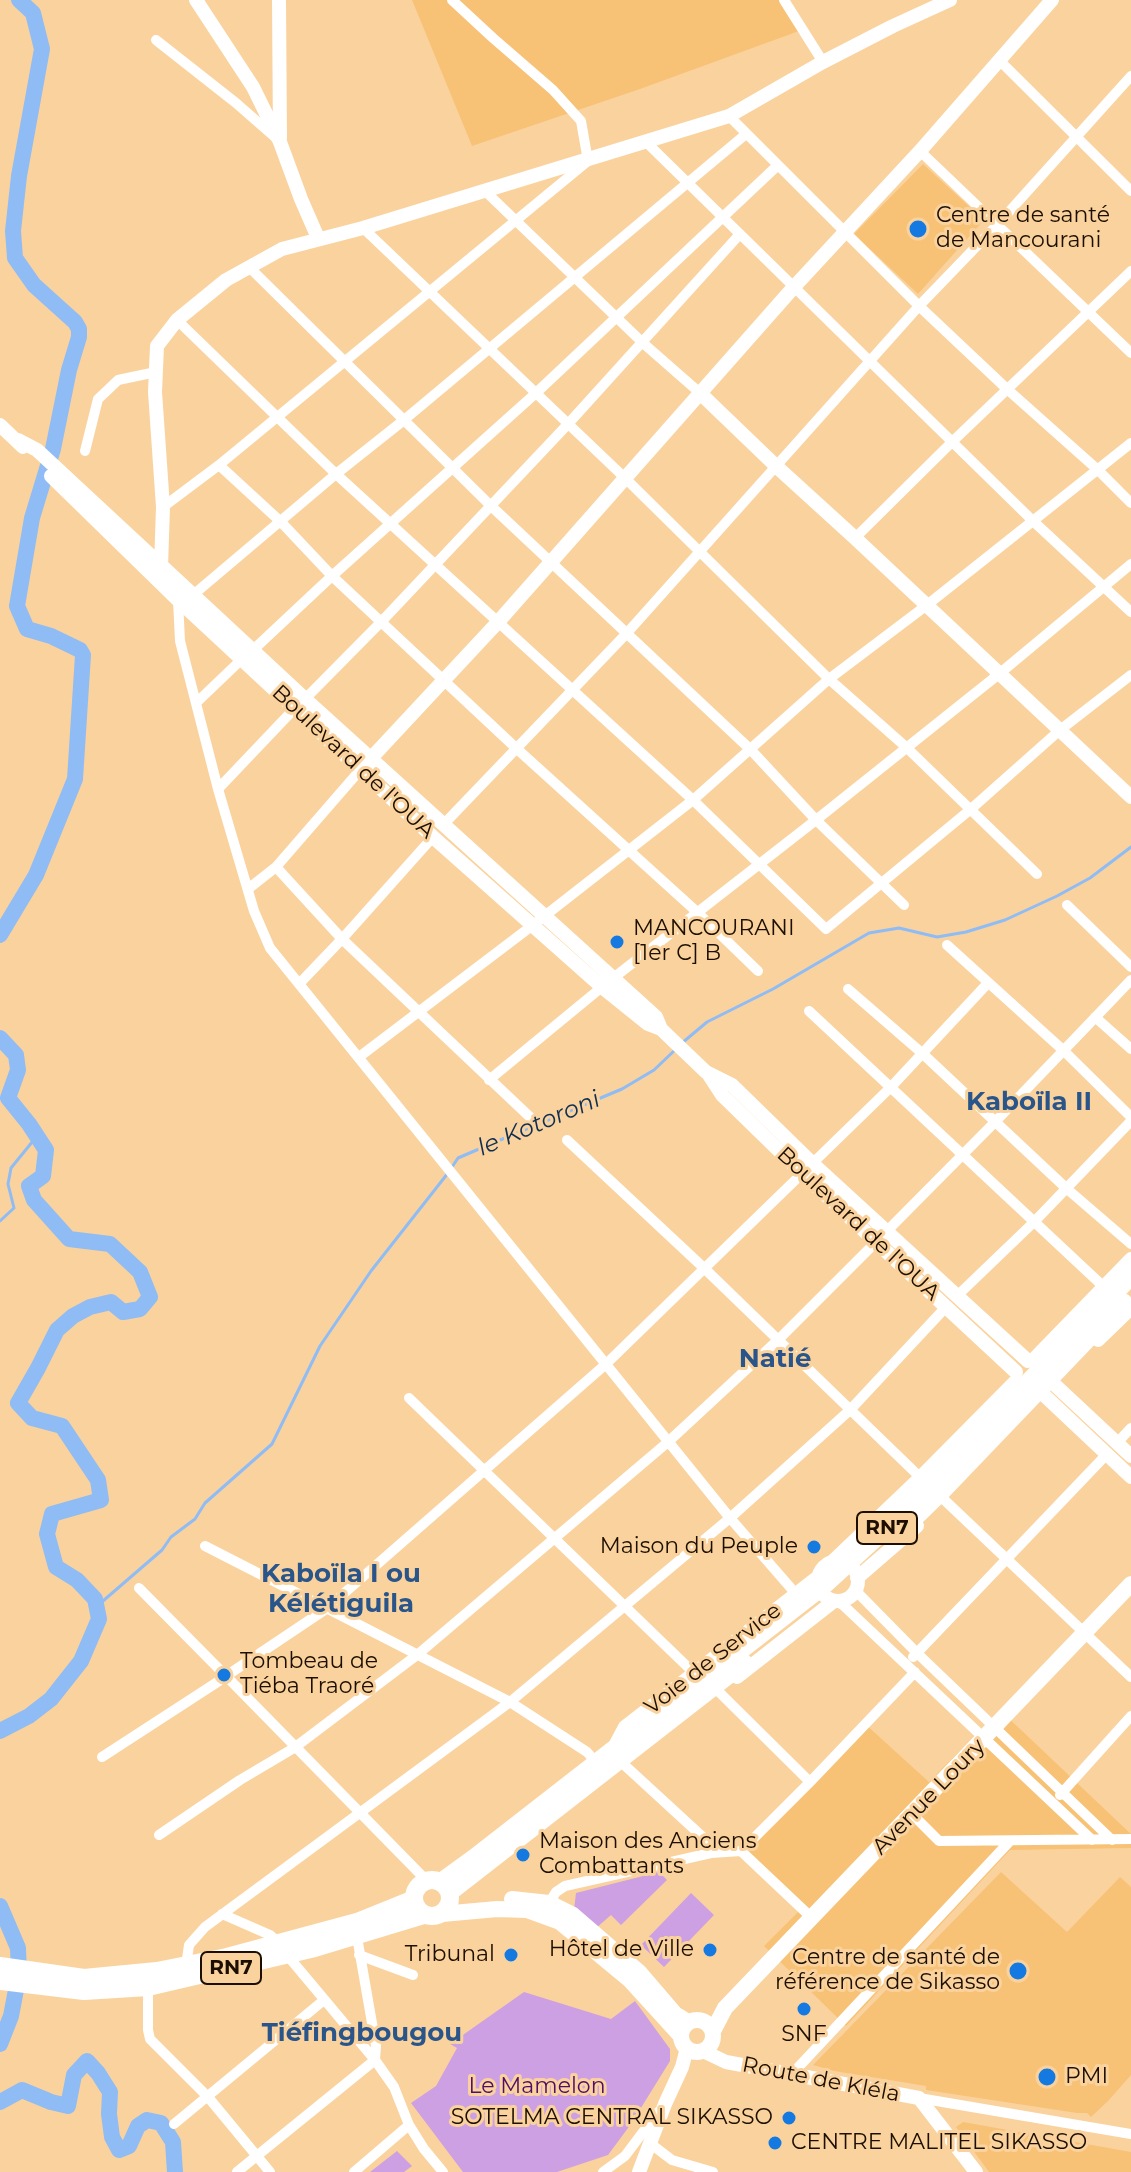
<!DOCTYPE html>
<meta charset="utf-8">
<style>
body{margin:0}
canvas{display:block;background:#fad29d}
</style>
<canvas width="1131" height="2172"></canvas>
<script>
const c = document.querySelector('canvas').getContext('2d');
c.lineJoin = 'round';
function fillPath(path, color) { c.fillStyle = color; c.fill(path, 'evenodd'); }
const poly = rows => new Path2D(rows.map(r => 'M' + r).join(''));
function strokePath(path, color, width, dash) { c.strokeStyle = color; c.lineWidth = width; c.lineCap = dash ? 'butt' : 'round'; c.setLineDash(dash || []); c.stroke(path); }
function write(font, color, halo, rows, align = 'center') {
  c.font = font + ' Montserrat,sans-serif'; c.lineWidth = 6; c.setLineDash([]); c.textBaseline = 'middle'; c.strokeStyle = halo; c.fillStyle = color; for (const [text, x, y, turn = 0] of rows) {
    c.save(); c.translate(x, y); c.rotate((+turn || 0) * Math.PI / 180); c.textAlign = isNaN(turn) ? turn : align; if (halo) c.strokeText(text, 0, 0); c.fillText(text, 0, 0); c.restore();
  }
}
fillPath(poly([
 [412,0,780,0,799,31,640,89,472,146],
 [923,164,984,220,918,294,854,234],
 [1000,1710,1131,1834,1131,1848,1010,1850,846,2026,764,1946,798,1912,741,1851,863,1722,929,1782],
 [1001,1872,1067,1932,1120,1877,1131,1887,1131,2075,1108,2101,1091,2117,1087,2113,1077,2113,926,2090,926,2086,834,2071,813,2065],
 [963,2122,1131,2152,1131,2172,989,2172,956,2127]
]), '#f8c276');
fillPath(poly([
 [659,1872,667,1880,621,1925,611,1915,595,1929,574,1910,576,1893],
 [691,1893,714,1915,664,1967,641,1945],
 [524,1992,611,2019,635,2001,670,2049,670,2061,631,2124,608,2155,557,2172,463,2172,411,2103,436,2086,457,2048,450,2044],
 [397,2151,412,2166,404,2172,370,2172]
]), '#cda0e3');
strokePath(poly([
 [682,1043,707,1022,773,989,869,933,899,928,937,937,966,932,1005,920,1057,896,1090,878,1131,847],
 [452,1167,458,1158,493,1143,622,1089,654,1070,676,1049],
 [0,1221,14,1208,8,1184,11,1168,37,1136],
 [96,1607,162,1550,171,1537,195,1519,205,1503,272,1444,320,1346,371,1271,448,1173]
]), '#90bcf5', 3);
strokePath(poly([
 [0,935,36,875,75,779,83,655,80,650,51,636,27,629,17,606,32,518,53,449,69,370,79,337,79,329,75,322,34,285,15,258,13,231,19,176,42,49,33,13,19,0],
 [0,1038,16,1055,18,1070,8,1098,29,1124,46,1150,43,1176,29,1186,34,1200,69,1239,110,1244,140,1272,150,1297,140,1309,123,1312,111,1302,90,1307,73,1316,57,1330,38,1368,18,1403,32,1418,62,1426,98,1480,101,1500,52,1514,47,1534,56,1567,77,1580,95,1599,99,1619,81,1661,51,1699,29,1716,0,1731],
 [0,1906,18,1948,19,1974,11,2016,0,2044],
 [0,2102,22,2090,51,2102,68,2106,74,2075,87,2061,98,2073,110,2092,109,2114,112,2137,119,2150,129,2146,138,2126,147,2120,161,2123,173,2142,175,2172]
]), '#90bcf5', 16);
strokePath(poly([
 [784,0,823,62],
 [156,40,236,103,276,138],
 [999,60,1131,191],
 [729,116,919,306,1007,389,1098,470,1131,503],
 [646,142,1033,521,1131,612],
 [920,151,1131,353],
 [485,191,643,343,700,393],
 [363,228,626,479,829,679,906,747,1037,874],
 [249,267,490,505,751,750,816,820,904,905],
 [177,320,336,474,693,800,826,929,971,809,1060,730,1131,675],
 [85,451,98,399,118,380,156,372],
 [219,465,281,522,332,576,516,748,697,912,758,971],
 [163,507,219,465,588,161,581,121,553,90,493,38,452,0],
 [855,538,953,441,1131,271],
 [193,595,336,474,404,420,746,134],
 [178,600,180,641,218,789,254,911,270,948,730,1518,796,1594],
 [253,650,332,576,536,393,777,166],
 [305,699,382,621,568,424,740,234],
 [196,703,242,659],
 [218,789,295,708],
 [443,825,627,633,919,306,998,224,1131,76],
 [276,867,342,939,532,1119],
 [248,889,276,867,361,769],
 [1067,905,1131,967],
 [947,945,1064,1051,1131,1117],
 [612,979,816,820,999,674,1131,564],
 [299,984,342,939,433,837],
 [848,989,923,1054,1066,1188,1131,1244],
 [809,1011,1105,1288],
 [1095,1017,1131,1049],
 [359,1057,533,925,693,800,829,679,927,605,1131,443],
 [489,1080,602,987],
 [567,1140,705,1269,925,1482],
 [887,1231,995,1122,1131,980],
 [958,1295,1034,1222,1131,1121],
 [409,1398,694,1673],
 [1117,1443,1131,1428],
 [936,1492,1131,1677],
 [205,1546,510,1702,587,1752,596,1762],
 [139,1588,219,1669],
 [855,1590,917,1653,1112,1840],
 [834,1601,843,1605,1092,1840],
 [913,1657,1107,1454],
 [232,1672,326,1609,606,1364,891,1087,988,983],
 [231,1681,427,1881],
 [719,1692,810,1782],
 [102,1757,219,1681],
 [620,1761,706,1840,711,1853],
 [1060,1795,1131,1716],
 [912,1814,939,1841,1131,1839],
 [159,1835,240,1780,294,1748,417,1655,668,1442,778,1340,876,1242],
 [741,1851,813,1919],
 [549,1903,556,1892,565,1886,711,1853,741,1851,810,1782,915,1672],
 [222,1914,270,1935,278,1942,287,1955,375,2060,394,2087,409,2125,424,2149,443,2172],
 [359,1955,413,1975],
 [186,1966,189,1945,205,1927,510,1702,730,1518,850,1410,946,1307],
 [148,1987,148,2030,150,2039,208,2097,270,2172],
 [791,2075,1010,1841],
 [919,2098,1131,2134],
 [174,2124,324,2000],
 [651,2144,672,2160,713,2172],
 [237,2172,375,2060,376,2046,357,1937],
 [354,2172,409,2125],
 [603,2172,625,2156,658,2112]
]), '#fff', 10);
strokePath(poly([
 [196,0,253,87,280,142,301,199,318,238],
 [279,0,280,138],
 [700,393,777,467,855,538,1131,797],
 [0,425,23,447],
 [18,440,37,450,305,699,656,1017,661,1029,706,1072,732,1085,813,1164,1028,1361],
 [51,476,178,600,433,837,602,987,648,1024,661,1029],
 [153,575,161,567,163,507,155,392,157,346,177,320,226,280,282,249,363,228,729,116,823,62,893,26,950,0],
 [361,769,498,622,793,288,920,151,1052,0],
 [709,1075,722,1095,803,1174,1016,1372],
 [1098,1340,1131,1308],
 [1034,1359,1131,1259],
 [1055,1385,1131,1456],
 [1045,1396,1131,1477],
 '818 1581a20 20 0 1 1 40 0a20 20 0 1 1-40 0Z',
 [832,1562,920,1478,1016,1381],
 [857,1578,917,1526],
 [737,1677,834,1601],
 [616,1744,625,1727,818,1577],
 [703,2051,726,2062,919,2098,976,2172],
 [639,2172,665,2104,682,2067,687,2048]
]), '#fff', 14);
strokePath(poly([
 [512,1899,549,1903,573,1915,639,1972,675,2014,688,2022],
 [442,1914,497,1909,527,1910,560,1922,630,1980,681,2036],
 '681 2036a16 16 0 1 1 32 0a16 16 0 1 1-32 0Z',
 [713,2031,725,2008,1131,1584]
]), '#fff', 16);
strokePath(poly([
 [904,1528,943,1490,1123,1302],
 '414 1898a18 18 0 1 1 36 0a18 18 0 1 1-36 0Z',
 [441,1882,474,1858,822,1587,893,1522,1131,1276],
 [450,1892,744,1663],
 [0,1966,84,1978,157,1971,227,1957,357,1922,414,1899],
 [0,1981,84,1991,148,1987,315,1948,424,1915]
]), '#fff', 18);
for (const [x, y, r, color] of [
 [918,229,10,"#147ae2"],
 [617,942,8,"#147ae2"],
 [814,1547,8,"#147ae2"],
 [224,1675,8,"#147ae2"],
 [523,1855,8,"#147ae2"],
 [710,1950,8,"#147ae2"],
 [511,1955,8,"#147ae2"],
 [1018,1971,10,"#147ae2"],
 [804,2009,8,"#147ae2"],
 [1047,2077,10,"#147ae2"],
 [789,2118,8,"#147ae2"],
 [775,2143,8,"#147ae2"]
]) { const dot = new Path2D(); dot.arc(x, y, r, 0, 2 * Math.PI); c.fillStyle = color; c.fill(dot); strokePath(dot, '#fad29d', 3); }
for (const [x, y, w] of [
 [887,1528,60],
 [231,1968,60]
]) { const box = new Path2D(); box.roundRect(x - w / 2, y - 16, w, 32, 6); c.fillStyle = '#fad29d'; c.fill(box); strokePath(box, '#1d0f00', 2); }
write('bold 20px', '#1d0f00', null, [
 ["RN7",887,1528],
 ["RN7",231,1968]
]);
write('22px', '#1d0f00', '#fad29d', [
 ["Centre de santé",936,216],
 ["de Mancourani",936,241],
 ["MANCOURANI",633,929],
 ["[1er C] B",633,954],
 ["Maison du Peuple",798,1547,"right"],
 ["Tombeau de",240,1662],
 ["Tiéba Traoré",240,1687],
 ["Maison des Anciens",539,1842],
 ["Combattants",539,1867],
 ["Hôtel de Ville",694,1950,"right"],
 ["Tribunal",495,1955,"right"],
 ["Centre de santé de",1000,1958,"right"],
 ["référence de Sikasso",1000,1983,"right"],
 ["SNF",804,2035,"center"],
 ["PMI",1065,2077],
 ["SOTELMA CENTRAL SIKASSO",773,2118,"right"],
 ["CENTRE MALITEL SIKASSO",791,2143]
], 'left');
write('22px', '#1d0f00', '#fad29d', [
 ["Boulevard de l'OUA",353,762,43],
 ["Boulevard de l'OUA",858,1224,43],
 ["Voie de Service",713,1659,-38],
 ["Avenue Loury",929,1797,-46],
 ["Route de Kléla",821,2080,11]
]);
write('22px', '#500d68', '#fad29d', [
 ["Le Mamelon",537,2087]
]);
write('italic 24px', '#0f2e51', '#fad29d', [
 ["le Kotoroni",539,1124,-23]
]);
write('bold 26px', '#29558a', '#fad29d', [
 ["Kaboïla II",1029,1102],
 ["Natié",775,1359],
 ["Kaboïla I ou",341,1574],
 ["Kélétiguila",341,1604],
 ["Tiéfingbougou",362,2033]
]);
</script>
